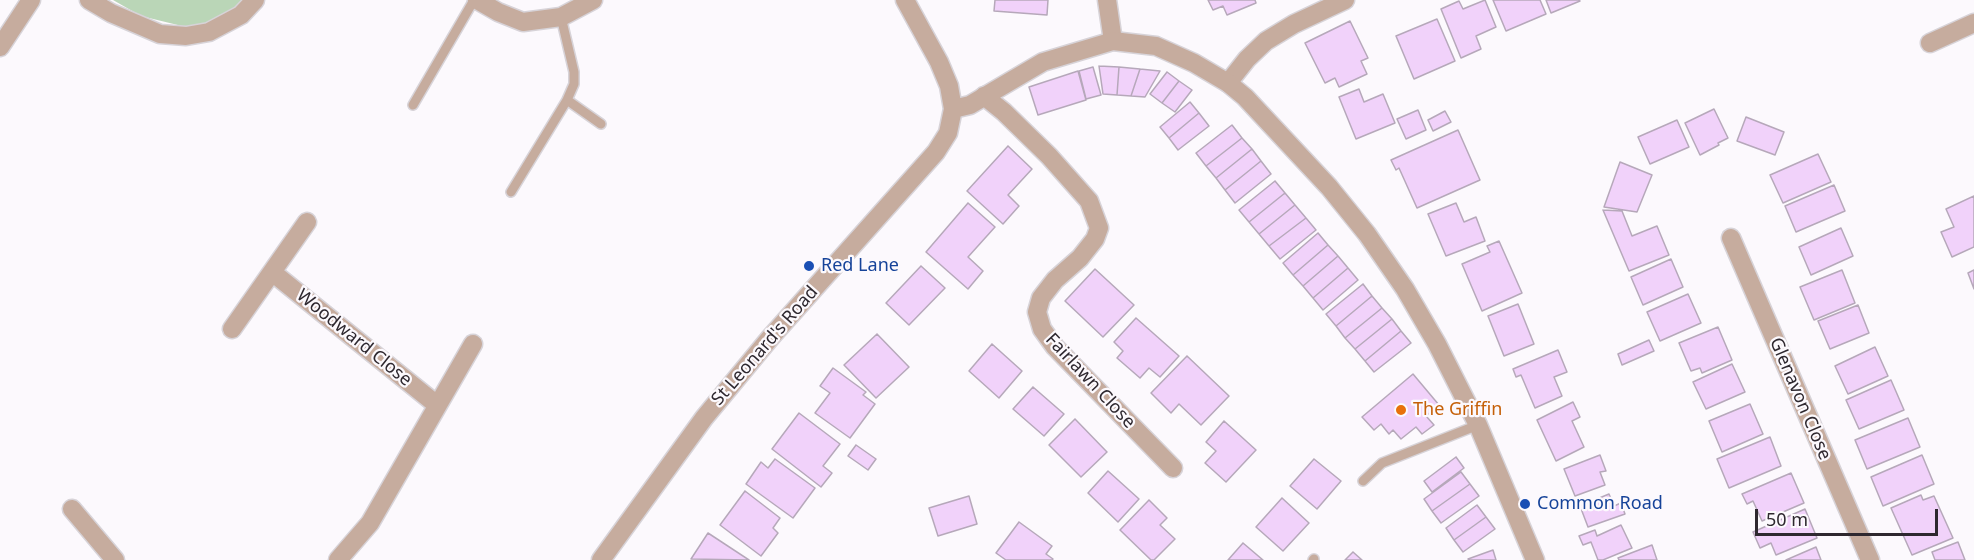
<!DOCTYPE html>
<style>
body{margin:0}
#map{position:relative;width:1974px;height:560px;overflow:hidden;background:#fcf9fd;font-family:"Noto Sans",sans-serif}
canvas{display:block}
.scale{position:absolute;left:1755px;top:509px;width:183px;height:27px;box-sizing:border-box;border:3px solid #2e282f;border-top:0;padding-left:8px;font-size:18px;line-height:21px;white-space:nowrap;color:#2e282f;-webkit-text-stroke:4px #fcf9fd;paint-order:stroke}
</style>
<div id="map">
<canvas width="1974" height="560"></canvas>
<div class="scale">50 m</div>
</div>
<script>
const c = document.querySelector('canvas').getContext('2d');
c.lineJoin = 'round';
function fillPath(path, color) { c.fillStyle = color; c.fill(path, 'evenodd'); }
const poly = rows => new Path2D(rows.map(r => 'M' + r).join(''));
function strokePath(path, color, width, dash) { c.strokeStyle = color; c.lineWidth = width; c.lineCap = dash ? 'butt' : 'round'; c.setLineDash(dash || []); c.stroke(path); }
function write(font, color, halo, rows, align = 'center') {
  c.font = font + ' "Noto Sans",sans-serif'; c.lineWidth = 4.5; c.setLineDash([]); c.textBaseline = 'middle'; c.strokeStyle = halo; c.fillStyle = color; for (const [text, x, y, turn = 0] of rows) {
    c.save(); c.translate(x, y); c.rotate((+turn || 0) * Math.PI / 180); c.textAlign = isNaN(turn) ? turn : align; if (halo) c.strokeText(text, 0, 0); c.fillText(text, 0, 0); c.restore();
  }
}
fillPath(poly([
 [113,0,243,0,230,11,211,22,186,27,141,16]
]), '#bad6b7');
const building = poly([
 [995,0,1048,0,1047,15,994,11,995,0],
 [1208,0,1255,0,1256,3,1227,15,1223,6,1213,10,1208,0],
 [1485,0,1496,27,1476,36,1481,49,1461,58,1441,9,1459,1,1463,9,1485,0],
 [1493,0,1540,0,1546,14,1506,31,1493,0],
 [1546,0,1579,0,1580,1,1551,13,1546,0],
 [1437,19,1455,61,1414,79,1396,36,1437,19],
 [1350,21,1368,58,1361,61,1367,74,1339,87,1335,78,1325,83,1305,43,1350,21],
 [1099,66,1119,67,1117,95,1103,94,1099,66],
 [1093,67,1101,95,1086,99,1079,71,1093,67],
 [1119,67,1140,69,1131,96,1117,95,1119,67],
 [1140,69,1160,71,1145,97,1131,96,1140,69],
 [1078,71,1086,100,1038,115,1029,87,1078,71],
 [1167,72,1179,81,1162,103,1150,94,1167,72],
 [1179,81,1192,90,1175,112,1162,103,1179,81],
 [1359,89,1364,102,1383,94,1395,123,1356,139,1339,97,1359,89],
 [1190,102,1199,113,1169,138,1160,127,1190,102],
 [1714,109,1728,138,1718,143,1719,145,1700,155,1685,123,1714,109],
 [1418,110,1426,130,1406,139,1397,119,1418,110],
 [1445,111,1451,122,1433,131,1428,120,1445,111],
 [1199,113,1209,126,1178,150,1169,138,1199,113],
 [1746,117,1784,132,1775,155,1737,141,1746,117],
 [1677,120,1689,147,1650,164,1638,137,1677,120],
 [1232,125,1242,138,1206,166,1196,153,1232,125],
 [1458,130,1480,180,1417,208,1399,168,1396,170,1391,160,1458,130],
 [1242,138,1252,149,1216,178,1206,166,1242,138],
 [1008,146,1032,169,1008,195,1019,206,1003,224,967,191,1008,146],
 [1252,149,1261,161,1225,190,1216,178,1252,149],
 [1818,154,1831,182,1783,203,1770,175,1818,154],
 [1261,161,1271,174,1235,203,1225,190,1261,161],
 [1620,162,1652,175,1637,212,1604,207,1620,162],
 [1275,181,1285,193,1249,222,1239,210,1275,181],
 [1834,185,1845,211,1796,232,1785,206,1834,185],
 [1285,193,1295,205,1259,234,1249,222,1285,193],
 [1974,196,1974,247,1952,257,1941,232,1954,227,1946,209,1974,196],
 [968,203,995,227,968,257,983,271,968,289,926,252,968,203],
 [1456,203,1464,222,1476,217,1485,241,1446,256,1428,214,1456,203],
 [1295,205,1306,218,1269,246,1259,234,1295,205],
 [1603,210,1622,211,1632,236,1657,226,1669,255,1629,271,1603,210],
 [1306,218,1316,230,1280,259,1269,246,1306,218],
 [1841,228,1853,256,1811,275,1799,247,1841,228],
 [1318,233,1328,245,1293,275,1283,263,1318,233],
 [1499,241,1522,293,1482,311,1462,264,1490,252,1487,246,1499,241],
 [1328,245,1338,256,1303,286,1293,275,1328,245],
 [1338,256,1348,268,1313,298,1303,286,1338,256],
 [1671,259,1683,287,1643,305,1631,277,1671,259],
 [921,266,945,288,909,325,886,303,921,266],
 [1348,268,1358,280,1323,310,1313,298,1348,268],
 [1095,269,1134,305,1103,337,1065,301,1095,269],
 [1842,270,1855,303,1814,320,1800,287,1842,270],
 [1974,270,1974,289,1968,273,1974,270],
 [1363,284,1372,296,1336,326,1326,314,1363,284],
 [1688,294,1701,323,1660,341,1647,312,1688,294],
 [1372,296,1382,308,1345,338,1336,326,1372,296],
 [1518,304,1534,344,1504,356,1488,316,1518,304],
 [1858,305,1869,333,1830,349,1818,321,1858,305],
 [1382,308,1392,319,1355,349,1345,338,1382,308],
 [1136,318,1179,356,1160,377,1149,368,1140,378,1117,358,1123,351,1114,342,1136,318],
 [1392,319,1401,331,1365,361,1355,349,1392,319],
 [1718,327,1732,360,1702,373,1700,368,1691,371,1679,343,1718,327],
 [1401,331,1411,343,1374,372,1365,361,1401,331],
 [877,334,909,367,876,398,844,365,877,334],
 [1649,340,1654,351,1622,365,1618,354,1649,340],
 [992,344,1022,371,999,398,969,371,992,344],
 [1875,347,1888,376,1848,394,1835,366,1875,347],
 [1558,350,1567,372,1554,377,1562,396,1535,408,1521,375,1516,377,1513,369,1558,350],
 [1187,356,1229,396,1201,425,1179,404,1171,413,1151,393,1187,356],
 [1732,364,1745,392,1706,409,1693,382,1732,364],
 [833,368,866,392,863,395,875,404,850,438,815,413,830,393,820,386,833,368],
 [1413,374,1439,405,1426,416,1434,425,1422,434,1416,427,1401,439,1393,430,1389,434,1381,424,1374,430,1362,417,1413,374],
 [1891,380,1904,410,1859,429,1846,400,1891,380],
 [1033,387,1064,414,1044,436,1013,409,1033,387],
 [1573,402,1580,417,1572,421,1584,447,1556,461,1537,420,1573,402],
 [1750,404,1763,434,1722,452,1709,421,1750,404],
 [799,413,840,444,823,466,832,473,821,487,772,449,799,413],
 [1908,418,1920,447,1867,469,1855,440,1908,418],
 [1075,419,1107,452,1081,477,1049,445,1075,419],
 [1224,421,1256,450,1226,482,1205,463,1216,451,1206,442,1224,421],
 [1770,437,1781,466,1729,488,1717,459,1770,437],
 [856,445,876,459,868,470,848,456,856,445],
 [1600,455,1606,471,1600,472,1605,485,1575,496,1564,469,1600,455],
 [1922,455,1934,484,1883,506,1871,477,1922,455],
 [1456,457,1464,468,1432,492,1424,481,1456,457],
 [775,459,815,488,793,518,746,484,761,462,768,468,775,459],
 [1314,459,1341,481,1317,509,1290,486,1314,459],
 [1108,471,1139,499,1118,522,1088,493,1108,471],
 [1461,472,1470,484,1432,511,1424,499,1461,472],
 [1791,473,1804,503,1762,521,1753,501,1747,504,1742,494,1791,473],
 [1470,484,1479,496,1441,523,1432,511,1470,484],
 [745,491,780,518,773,528,778,533,761,556,720,525,745,491],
 [1609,494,1614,506,1621,503,1625,514,1588,527,1580,506,1609,494],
 [1921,495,1923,500,1934,496,1953,538,1912,555,1891,508,1921,495],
 [969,496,977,524,938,536,929,508,969,496],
 [1282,498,1309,523,1283,551,1256,527,1282,498],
 [1149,500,1167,518,1160,525,1175,539,1154,560,1151,560,1120,530,1149,500],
 [1477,505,1486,517,1454,540,1446,528,1477,505],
 [1805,509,1817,538,1776,555,1771,543,1760,548,1753,532,1805,509],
 [1486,517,1495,529,1463,552,1454,540,1486,517],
 [1019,522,1052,546,1046,554,1053,559,1052,560,1006,560,996,553,1019,522],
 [1621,525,1632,548,1603,560,1598,560,1591,542,1583,545,1579,536,1595,530,1597,536,1621,525],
 [708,533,749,560,691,559,708,533],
 [1958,542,1965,560,1935,560,1932,552,1958,542],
 [1243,543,1263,560,1228,560,1243,543],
 [1652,545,1657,560,1619,560,1618,558,1652,545],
 [1816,547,1821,560,1786,560,1816,547],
 [1493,550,1496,560,1469,560,1468,559,1493,550],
 [1353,552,1362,560,1345,560,1353,552]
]);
fillPath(building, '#f1d2fa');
strokePath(building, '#b6a8ba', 1.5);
const service = poly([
 [561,17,574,72,574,84,567,100,601,124],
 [413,105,474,0],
 [511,192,567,100],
 [1363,481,1382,463,1478,425],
 [1313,560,1314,559]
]);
const minor = poly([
 [89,0,111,13,160,34,186,36,209,32,241,15,255,0],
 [477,0,498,12,523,22,561,17,593,0],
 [1107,0,1113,41],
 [1930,43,1974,23],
 [0,47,31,0],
 [1228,83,1247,59,1266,41,1294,24,1345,0],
 [984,96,1004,112,1049,156,1089,201,1099,228,1095,239,1080,258,1055,280,1041,298,1037,312,1042,329,1055,347,1173,468],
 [1731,238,1870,560],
 [272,272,437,405],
 [232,329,307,222],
 [72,509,115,560],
 [338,560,370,523,473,344]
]);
const tertiary = poly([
 [953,109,970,105,1043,62,1113,41,1156,46,1194,63,1228,83,1245,97,1329,187,1367,234,1405,289,1437,344,1478,425,1535,560],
 [601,560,704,418,770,338,936,152,948,133,953,109,949,86,939,62,905,0]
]);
strokePath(service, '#d7d3d8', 12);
strokePath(minor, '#d7d3d8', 21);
strokePath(tertiary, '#d7d3d8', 21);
strokePath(service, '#c6ac9e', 9);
strokePath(minor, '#c6ac9e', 18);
strokePath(tertiary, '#c6ac9e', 18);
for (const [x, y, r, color] of [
 [809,266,6,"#1a4fb4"],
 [1401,410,6,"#e8710a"],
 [1525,504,6,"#1a4fb4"]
]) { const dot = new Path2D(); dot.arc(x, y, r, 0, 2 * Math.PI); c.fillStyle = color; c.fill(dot); strokePath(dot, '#fcf9fd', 2); }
write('18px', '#164399', '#fcf9fd', [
 ["Red Lane",821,266],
 ["Common Road",1537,504]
], 'left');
write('18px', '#2e282f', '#fcf9fd', [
 ["Woodward Close",354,338,39],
 ["St Leonard's Road",765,346,-49],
 ["Fairlawn Close",1090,381,47],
 ["Glenavon Close",1800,399,67]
]);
write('18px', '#c56008', '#fcf9fd', [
 ["The Griffin",1413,410]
], 'left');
</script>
